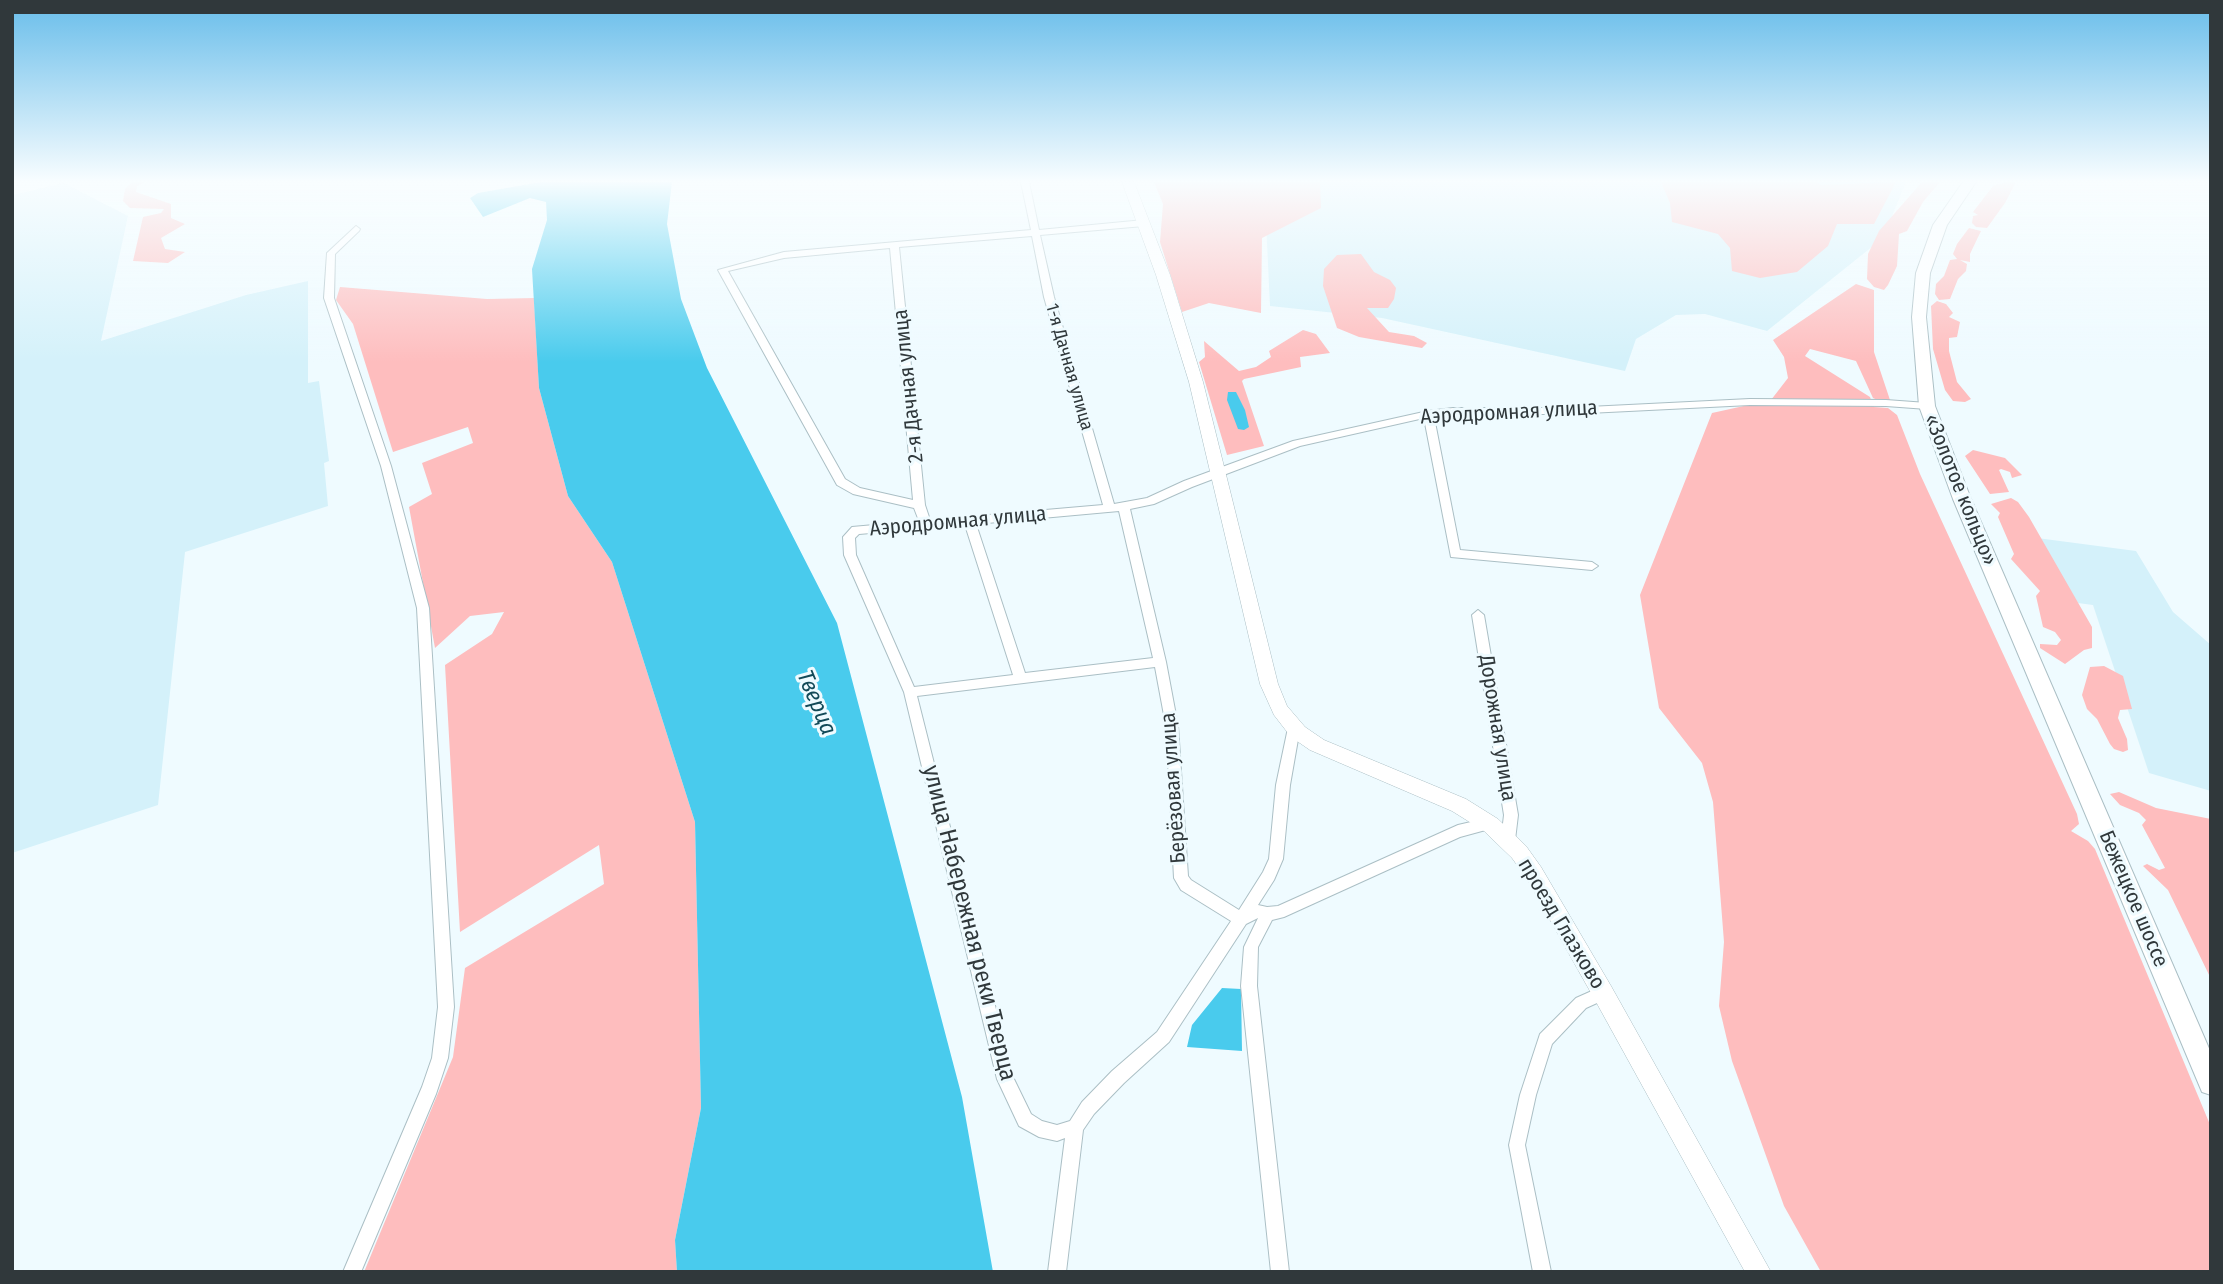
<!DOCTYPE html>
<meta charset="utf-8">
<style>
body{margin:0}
#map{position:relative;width:2223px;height:1284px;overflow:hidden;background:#effbff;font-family:"Fira Sans Condensed",sans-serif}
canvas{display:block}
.frame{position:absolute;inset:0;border:14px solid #30383b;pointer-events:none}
</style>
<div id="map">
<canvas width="2223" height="1284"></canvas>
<div class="frame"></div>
</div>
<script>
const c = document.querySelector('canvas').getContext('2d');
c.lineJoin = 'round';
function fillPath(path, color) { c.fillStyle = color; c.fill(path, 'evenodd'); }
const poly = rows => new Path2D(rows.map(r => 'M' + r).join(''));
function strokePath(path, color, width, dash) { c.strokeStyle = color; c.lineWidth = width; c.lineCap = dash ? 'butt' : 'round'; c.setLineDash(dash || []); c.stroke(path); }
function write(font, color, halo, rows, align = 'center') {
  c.font = font + ' "Fira Sans Condensed",sans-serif'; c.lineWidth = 6; c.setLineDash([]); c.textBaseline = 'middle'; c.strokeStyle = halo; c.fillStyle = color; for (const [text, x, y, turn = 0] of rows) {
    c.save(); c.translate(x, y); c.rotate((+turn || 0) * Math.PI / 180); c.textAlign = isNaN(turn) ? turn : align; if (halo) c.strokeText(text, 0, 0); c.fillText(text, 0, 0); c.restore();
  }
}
fillPath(poly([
 [1264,182,1906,182,1883,238,1767,331,1705,314,1676,315,1636,339,1625,371,1382,318,1270,306],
 [64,183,128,216,101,341,246,295,308,281,308,383,319,381,329,461,324,463,328,506,185,552,158,805,12,853,12,195],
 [2037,538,2136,551,2173,612,2211,645,2211,791,2149,773,2093,605,2078,603]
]), '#d4f1fa');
fillPath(poly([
 [132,182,146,182,137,186,136,192,171,204,171,218,185,224,161,238,165,249,185,252,168,263,133,261,143,217,161,213,164,209,130,208,123,201,125,189],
 [1154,182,1320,182,1321,208,1262,238,1261,313,1209,303,1182,312,1160,242,1163,204],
 [1661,182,1816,182,1822,185,1896,182,1874,224,1837,224,1828,246,1797,272,1760,278,1732,271,1730,248,1718,234,1672,222,1670,203],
 [1922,182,1940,182,1923,202,1907,231,1899,234,1897,266,1888,285,1884,290,1874,287,1867,279,1868,254,1879,231],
 [2005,182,2016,182,2005,203,1987,228,1976,227,1972,223,1973,216,1978,215,1973,212,1993,186],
 [1969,228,1981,231,1970,254,1970,262,1960,260,1967,264,1966,271,1958,279,1950,299,1939,300,1935,294,1936,284,1944,276,1950,260,1957,259,1953,254,1957,244],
 [1361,254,1374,272,1390,280,1396,288,1394,299,1388,308,1367,308,1389,332,1414,336,1427,343,1422,348,1359,337,1337,328,1323,286,1324,269,1337,255],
 [1856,284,1874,290,1874,352,1890,400,1882,402,1873,398,1856,361,1810,349,1805,356,1870,397,1874,407,1888,408,1897,415,1920,474,2077,814,2079,824,2071,831,2088,841,2095,849,2211,1127,2211,1272,1821,1272,1784,1206,1732,1061,1719,1006,1724,942,1713,802,1702,763,1659,708,1640,595,1712,413,1771,400,1788,378,1784,357,1773,340],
 [340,287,487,299,534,298,539,388,568,496,612,562,695,822,701,1108,675,1240,677,1272,364,1272,453,1057,465,968,604,884,599,845,460,932,445,665,492,634,504,612,470,616,435,648,409,507,432,494,422,463,473,443,468,427,393,452,353,324,336,300],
 [1937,301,1946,304,1953,313,1949,317,1960,322,1957,337,1949,338,1949,351,1957,382,1971,399,1965,402,1953,401,1945,390,1933,349,1931,306],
 [1303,330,1316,334,1330,353,1300,357,1301,367,1244,379,1242,381,1264,446,1227,455,1199,362,1205,357,1204,341,1239,371,1256,367,1271,357,1269,351],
 [1973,450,2005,458,2022,475,2012,478,2010,472,2001,469,1999,470,2009,492,1990,494,1965,456],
 [2011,498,2018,502,2029,517,2092,627,2092,648,2084,650,2065,664,2040,648,2040,644,2057,645,2061,640,2055,632,2043,627,2036,596,2040,591,2011,559,2014,554,1998,517,2000,513,1991,504],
 [2104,666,2123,676,2132,709,2120,710,2118,718,2127,739,2128,750,2123,752,2114,749,2110,744,2097,719,2087,709,2082,695,2090,667],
 [2119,792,2156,808,2211,819,2211,979,2168,890,2143,866,2147,864,2159,870,2165,868,2142,825,2146,820,2139,813,2120,805,2110,794]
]), '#febdbe');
fillPath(poly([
 [541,182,672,182,667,224,681,299,707,368,837,623,962,1097,993,1272,677,1272,675,1240,701,1108,695,822,612,562,568,496,539,388,532,269,547,220,546,202,530,198,483,217,470,198,478,193],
 [1228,392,1236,392,1245,410,1249,427,1244,430,1238,429,1227,400],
 [1222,988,1241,989,1242,1051,1187,1047,1192,1025]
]), '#49cbed');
const minor = poly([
 [1021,182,1029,182,1039,230,1144,220,1148,223,1144,226,1040,235,1054,297,1114,504,1147,498,1184,481,1293,441,1428,411,1453,408,1568,408,1750,399,1886,400,1927,403,1932,406,1927,409,1886,406,1750,405,1568,414,1453,414,1434,417,1460,550,1592,562,1598,566,1592,570,1451,557,1424,418,1300,446,1192,487,1154,504,1130,509,1166,662,1178,726,1188,876,1191,880,1239,910,1263,872,1269,859,1276,785,1288,728,1289,724,1294,723,1299,724,1300,728,1290,785,1283,859,1274,880,1258,905,1267,907,1278,906,1458,825,1488,818,1493,820,1495,824,1493,828,1460,837,1284,917,1272,920,1258,947,1257,986,1289,1272,1271,1272,1241,986,1244,947,1258,918,1246,924,1169,1042,1124,1083,1094,1114,1083,1130,1066,1272,1048,1272,1065,1138,1057,1141,1039,1137,1019,1126,997,1079,904,692,844,555,843,537,852,527,919,521,914,508,853,494,837,485,718,270,784,252,1031,230,1021,182],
 [1032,236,1044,297,1103,505,930,520,925,505,899,247,1032,236],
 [890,248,913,500,860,488,845,479,728,271,784,258,890,248],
 [1119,511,1153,658,1025,673,976,524,1119,511],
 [965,525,1013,675,914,687,856,555,855,538,859,534,965,525],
 [1155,667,1166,726,1174,878,1181,890,1231,921,1157,1032,1112,1071,1082,1102,1070,1121,1057,1125,1042,1121,1031,1114,1013,1077,917,696,1155,667],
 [356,226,360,229,359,231,335,254,334,298,391,466,429,608,454,1007,448,1058,436,1094,361,1272,343,1272,422,1087,432,1058,438,1007,417,608,381,466,324,298,327,253,356,226],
 [1478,610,1484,615,1518,815,1515,840,1513,844,1508,846,1503,844,1501,840,1504,815,1472,615,1478,610],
 [1603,986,1608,988,1611,993,1608,998,1586,1008,1552,1044,1536,1095,1525,1145,1551,1272,1533,1272,1509,1145,1520,1095,1540,1034,1576,998,1603,986]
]);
const secondary = poly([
 [1122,182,1134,182,1170,275,1203,382,1278,684,1287,706,1305,727,1324,740,1466,799,1498,819,1526,846,1541,867,1611,986,1771,1272,1745,1272,1595,1000,1527,879,1512,858,1484,831,1452,811,1310,750,1291,737,1274,715,1260,684,1189,382,1156,275,1122,182]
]);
const primary = poly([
 [1963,182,1976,182,1947,225,1930,273,1926,317,1935,406,1971,499,2211,1053,2211,1095,2202,1092,1953,499,1919,406,1912,317,1916,273,1933,225,1963,182]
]);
strokePath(minor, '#abbfc5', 2);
strokePath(secondary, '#abbfc5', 1);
strokePath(primary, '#abbfc5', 2);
fillPath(minor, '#fff');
fillPath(secondary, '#fff');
fillPath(primary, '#fff');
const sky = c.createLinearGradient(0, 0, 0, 362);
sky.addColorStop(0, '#68bdea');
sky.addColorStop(0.5, '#f8fdff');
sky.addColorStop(1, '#f8fdff00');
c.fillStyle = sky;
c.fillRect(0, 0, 2223, 362);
write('18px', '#30383b', '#effbff', [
 ["1-я Дачная улица",1069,367,74]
]);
write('21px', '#30383b', '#effbff', [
 ["2-я Дачная улица",909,386,-96],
 ["Аэродромная улица",1509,413,-3],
 ["«Золотое кольцо»",1960,490,68],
 ["Аэродромная улица",958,522,-5],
 ["Дорожная улица",1497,728,81],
 ["Берёзовая улица",1174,788,-94],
 ["Бежецкое шоссе",2133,899,67],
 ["проезд Глазково",1561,924,59]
]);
write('italic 23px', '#134a58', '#effbff', [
 ["Тверца",816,703,67]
]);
write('24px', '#30383b', '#effbff', [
 ["улица Набережная реки Тверца",969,923,76]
]);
</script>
